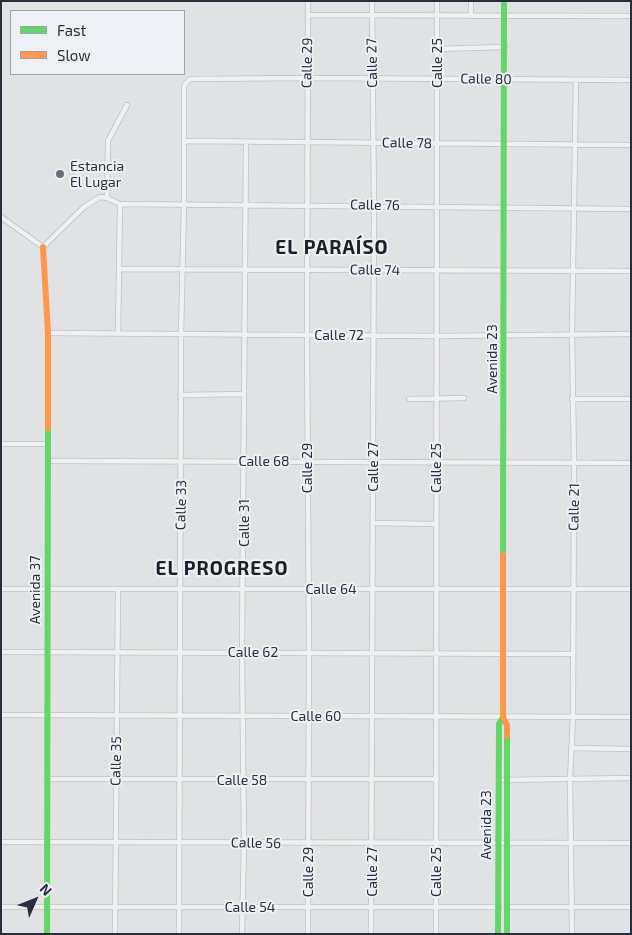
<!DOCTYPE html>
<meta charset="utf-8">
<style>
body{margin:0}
#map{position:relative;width:632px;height:935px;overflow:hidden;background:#e0e2e4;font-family:"Exo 2",sans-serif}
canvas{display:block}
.frame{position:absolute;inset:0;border:2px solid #282f3c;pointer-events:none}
.legend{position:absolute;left:10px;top:10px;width:175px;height:65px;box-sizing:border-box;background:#edf0f4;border:1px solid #9ea3aa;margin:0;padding:6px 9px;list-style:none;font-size:15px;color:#282f3c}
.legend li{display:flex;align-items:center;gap:10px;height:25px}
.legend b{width:25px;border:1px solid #9ea3aa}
.north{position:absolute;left:10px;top:875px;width:50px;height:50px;-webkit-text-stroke:4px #edf0f4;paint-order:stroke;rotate:46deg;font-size:14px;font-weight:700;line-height:20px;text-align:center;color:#282f3c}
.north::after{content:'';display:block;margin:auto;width:18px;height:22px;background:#282f3c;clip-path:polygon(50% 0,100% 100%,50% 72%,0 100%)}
</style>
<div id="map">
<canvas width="632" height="935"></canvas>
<div class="frame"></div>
<ul class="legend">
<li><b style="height:6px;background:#63d668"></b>Fast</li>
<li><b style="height:6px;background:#ff974d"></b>Slow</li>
</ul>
<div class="north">N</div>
</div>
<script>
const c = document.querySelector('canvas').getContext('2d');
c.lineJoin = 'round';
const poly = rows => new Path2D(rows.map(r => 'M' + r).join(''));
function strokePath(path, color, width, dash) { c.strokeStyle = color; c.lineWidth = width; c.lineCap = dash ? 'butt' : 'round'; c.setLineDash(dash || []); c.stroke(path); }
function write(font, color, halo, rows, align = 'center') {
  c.font = font + ' "Exo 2",sans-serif'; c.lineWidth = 4; c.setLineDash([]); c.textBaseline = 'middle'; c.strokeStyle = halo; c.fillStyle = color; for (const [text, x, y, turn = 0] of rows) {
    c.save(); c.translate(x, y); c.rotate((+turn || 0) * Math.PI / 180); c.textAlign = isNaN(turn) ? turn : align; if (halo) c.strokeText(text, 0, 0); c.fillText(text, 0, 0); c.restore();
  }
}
const street = poly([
 [471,1,471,16],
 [308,15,631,16],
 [437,49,505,47],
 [184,141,631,145],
 [107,198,108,141,127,105],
 [1,217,43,247,84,207,100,197,107,198,120,204,631,209],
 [119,269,631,271],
 [48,333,437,336,631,334],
 [118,333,120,204],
 [181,395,244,394],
 [409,399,464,398],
 [572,399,631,399],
 [1,444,47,444],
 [48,461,631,463],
 [373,523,436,524],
 [1,589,631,589],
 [1,652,572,654],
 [1,715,631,717],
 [571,748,631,749],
 [47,779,437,779],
 [499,780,631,778],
 [1,842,631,843],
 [1,907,499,907],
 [507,907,631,907],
 [115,934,118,589],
 [179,934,181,334,184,204,184,87,186,83,190,79,307,78,631,80],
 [242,934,244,842,242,652,246,142],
 [308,934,309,652,307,335,308,1],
 [371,934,374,205,372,1],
 [436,934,437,1],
 [572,934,570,779,573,717,574,462,572,334,576,80]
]);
strokePath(street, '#bec0c2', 6);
strokePath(street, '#eff0f1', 4.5);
strokePath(poly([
 [503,555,504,1],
 [507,736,507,934],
 [47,934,48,428],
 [498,934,499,724,503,717]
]), '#63d668', 6);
strokePath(poly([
 [43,247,48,333,48,428],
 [503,555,503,717,507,725,507,736]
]), '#ff974d', 6);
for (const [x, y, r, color] of [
 [60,174,5,"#686e77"]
]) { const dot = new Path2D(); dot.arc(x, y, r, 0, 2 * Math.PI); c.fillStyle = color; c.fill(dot); strokePath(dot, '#edf0f4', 2); }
write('14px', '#282f3c', '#edf0f4', [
 ["Calle 29",307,63,-89],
 ["Calle 27",372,63,-91],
 ["Calle 25",437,63,-90],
 ["Calle 80",486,79,1],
 ["Calle 78",407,143,1],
 ["Calle 76",375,205,1],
 ["Calle 74",375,270,1],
 ["Calle 72",339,335],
 ["Avenida 23",492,359,-90],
 ["Calle 68",264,461],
 ["Calle 27",373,467,-90],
 ["Calle 29",307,468,-90],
 ["Calle 25",436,468,-90],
 ["Calle 33",181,505,-89],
 ["Calle 21",574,507,-89],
 ["Calle 31",244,523,-90],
 ["Calle 64",331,589],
 ["Avenida 37",35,590,-90],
 ["Calle 62",253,652],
 ["Calle 60",316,716],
 ["Calle 35",116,761,-89],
 ["Calle 58",242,780],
 ["Avenida 23",486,825,-90],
 ["Calle 56",256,843,1],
 ["Calle 29",308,872,-90],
 ["Calle 27",372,872,-90],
 ["Calle 25",436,872,-90],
 ["Calle 54",250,907]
]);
write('14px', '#282f3c', '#edf0f4', [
 ["Estancia",70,166],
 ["El Lugar",70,182]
], 'left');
c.letterSpacing = '1px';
write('bold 19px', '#1b202d', '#edf0f4', [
 ["EL PARAÍSO",332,248],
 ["EL PROGRESO",222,569]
]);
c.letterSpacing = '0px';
</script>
